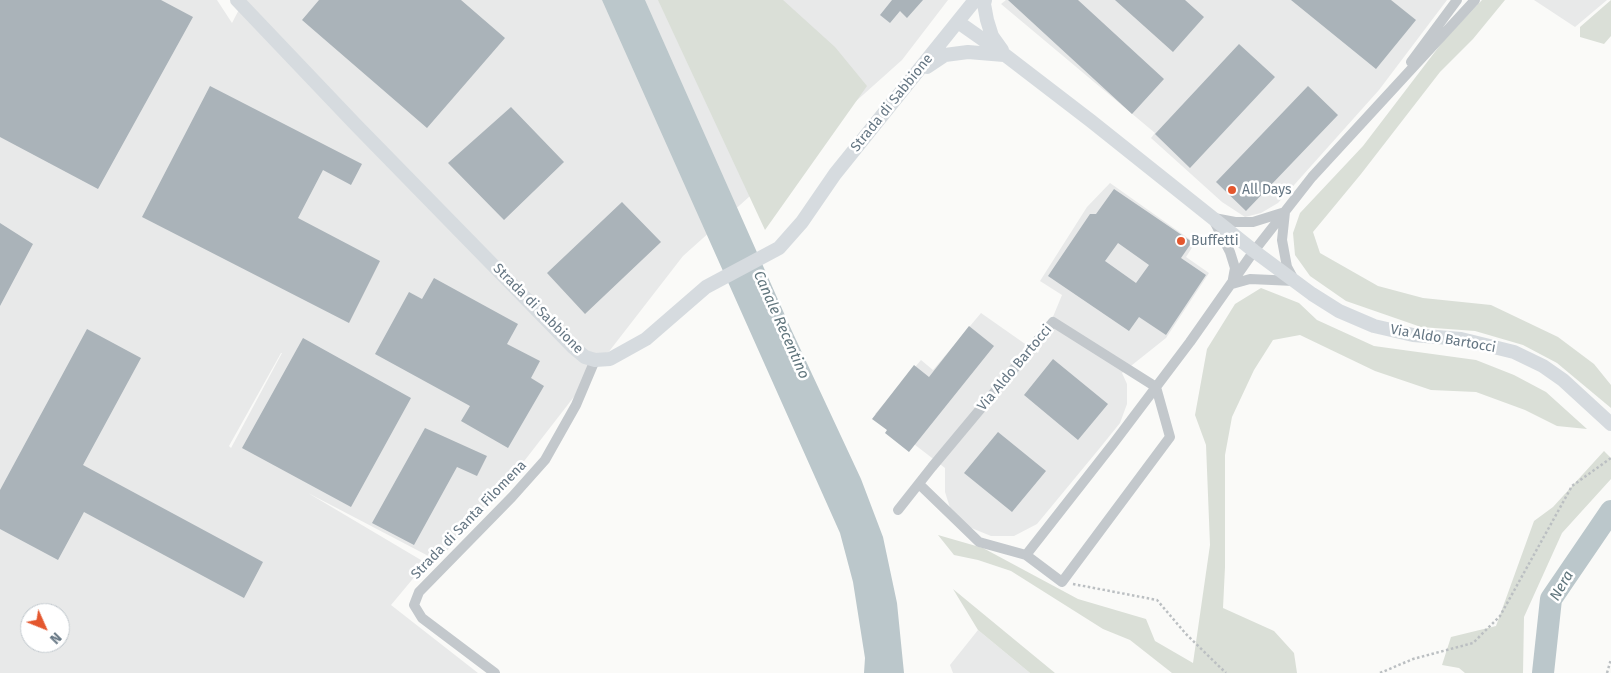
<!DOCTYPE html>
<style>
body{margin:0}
#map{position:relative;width:1611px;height:673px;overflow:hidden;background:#fafaf8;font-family:"Fira Sans",sans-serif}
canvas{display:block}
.north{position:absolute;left:20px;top:603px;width:50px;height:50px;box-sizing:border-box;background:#fff;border:1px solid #c1c8cd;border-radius:50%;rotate:134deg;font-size:14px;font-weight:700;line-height:20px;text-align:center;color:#657683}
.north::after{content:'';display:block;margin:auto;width:18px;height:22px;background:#e4572e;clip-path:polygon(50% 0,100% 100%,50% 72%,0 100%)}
</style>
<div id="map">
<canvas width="1611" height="673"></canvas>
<div class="north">N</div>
</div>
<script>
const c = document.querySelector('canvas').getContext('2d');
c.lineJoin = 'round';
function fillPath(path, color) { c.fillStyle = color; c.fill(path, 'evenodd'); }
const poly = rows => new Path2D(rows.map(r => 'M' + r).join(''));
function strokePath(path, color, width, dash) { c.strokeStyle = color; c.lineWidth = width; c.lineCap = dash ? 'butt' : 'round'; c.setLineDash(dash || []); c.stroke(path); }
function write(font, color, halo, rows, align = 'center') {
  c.font = font + ' "Fira Sans",sans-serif'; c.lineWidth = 5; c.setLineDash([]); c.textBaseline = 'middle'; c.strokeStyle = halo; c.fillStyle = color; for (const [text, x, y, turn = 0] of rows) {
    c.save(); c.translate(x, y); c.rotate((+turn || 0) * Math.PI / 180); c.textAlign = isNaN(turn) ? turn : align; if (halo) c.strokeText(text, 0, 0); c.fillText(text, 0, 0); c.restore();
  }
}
fillPath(poly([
 [0,0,217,0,232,23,244,0,948,0,902,60,683,256,525,460,438,561,308,493,426,563,391,605,478,673,0,673],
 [281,353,282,353,231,448,229,446],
 [30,613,60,613,60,643,30,643],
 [1006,0,1447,0,1379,90,1278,203,1261,213,1245,217,1222,202,1151,138,1155,133,1001,4],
 [1534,0,1607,0,1575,27],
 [1110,183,1195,243,1186,257,1209,273,1166,338,1122,373,1127,384,1127,404,1120,423,1099,449,1037,524,1014,536,991,536,964,525,951,511,945,492,945,468,875,414,921,360,933,370,981,313,1038,353,1062,295,1040,281,1087,207],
 [978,630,1030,673,953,673,950,665]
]), '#e8e9e9');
fillPath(poly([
 [658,0,783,0,835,47,867,86,765,230],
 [1482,0,1505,0,1473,39,1440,72,1361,174,1313,232,1320,253,1378,286,1423,298,1491,305,1558,337,1594,364,1611,385,1611,408,1557,363,1523,345,1475,331,1421,327,1346,301,1310,276,1295,255,1293,233,1300,213,1363,146,1444,40],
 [1611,0,1611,36,1604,44,1580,37,1580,27],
 [1261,288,1299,303,1317,320,1374,346,1476,360,1514,375,1546,392,1587,429,1557,426,1525,410,1476,392,1431,390,1375,371,1300,335,1273,340,1254,370,1232,417,1225,455,1225,567,1223,608,1274,631,1294,653,1297,673,1172,673,1130,640,1103,629,1011,571,978,560,954,555,938,535,983,548,1078,599,1146,619,1155,641,1193,663,1210,545,1206,445,1195,415,1207,349,1235,304],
 [1604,451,1611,458,1611,479,1562,533,1524,617,1523,673,1465,673,1459,668,1442,665,1451,637,1496,626,1534,521,1553,507],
 [953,589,1055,673,1030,673,978,630]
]), '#dadfd7');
fillPath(poly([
 [602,0,645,0,791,329,861,479,883,537,897,603,904,673,864,673,865,658,853,582,840,533]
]), '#bbc7cb');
strokePath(poly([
 [1543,673,1551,599,1611,511]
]), '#bbc7cb', 22);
fillPath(poly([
 [0,0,161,0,193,17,98,189,0,137],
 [319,0,461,0,505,38,427,128,302,20],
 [892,0,923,0,907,18,900,11,890,23,880,15],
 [1008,0,1078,0,1164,79,1132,114],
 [1115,0,1185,0,1204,17,1173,52],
 [1291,0,1391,0,1416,20,1376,69],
 [1239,44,1275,77,1190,168,1155,134],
 [210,86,362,164,351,185,323,170,298,218,380,261,349,323,142,217],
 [1308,86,1338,115,1246,211,1216,182],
 [511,107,564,162,504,220,448,163],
 [1114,189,1192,242,1181,258,1206,275,1166,335,1139,317,1129,331,1048,276,1090,214,1096,214],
 [1118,243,1149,265,1136,283,1105,261],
 [622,202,661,242,585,314,547,273],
 [0,223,33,244,0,306],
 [434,278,518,324,507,344,540,361,531,378,544,386,508,448,461,421,470,406,375,354,409,292,422,299],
 [969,326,994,346,909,452,885,433,887,430,872,419,914,365,929,377],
 [87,329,141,358,83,465,263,562,244,598,84,512,58,560,0,529,0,490],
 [303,338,411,398,351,507,242,448],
 [1053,359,1108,404,1078,440,1024,395],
 [425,428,487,456,477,476,457,467,414,545,372,523],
 [998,432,1046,471,1012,512,964,473]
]), '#aab3b9');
strokePath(poly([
 [1073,584,1157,600,1186,634,1226,673],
 [1380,673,1413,659,1473,643,1500,616,1572,486,1611,458],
 [1607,673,1611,659]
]), '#bbbfc2', 2.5, [2.5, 2.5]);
strokePath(poly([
 [1411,62,1457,0],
 [1285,212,1282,240,1287,267,1293,278],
 [1214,218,1235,222,1253,222,1285,212],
 [1214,221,1230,252,1235,268,1233,279],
 [1232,284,1250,279,1294,281],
 [898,510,932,467,1053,322,1156,387,1170,437,1062,582,1026,555,979,542,919,484],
 [1026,555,1113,444,1190,342,1254,251,1312,177,1475,0],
 [495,673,422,618,414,605,419,592,512,497,545,460,576,405,595,360]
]), '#c3c8cc', 10);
strokePath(poly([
 [237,0,356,125,573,347,585,357,595,360,610,359,646,339,706,287,779,248,802,222,835,174,975,0],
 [985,0,984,4,987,20,992,36,1002,50],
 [958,22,1005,55,1091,121,1254,251,1312,294,1339,311,1374,326,1413,335,1461,339,1514,352,1543,366,1563,380,1611,424],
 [927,67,945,55,968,52,1004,55]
]), '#d6dbdf', 14);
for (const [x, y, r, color] of [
 [1232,190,5,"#e4572e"],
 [1181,241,5,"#e4572e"]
]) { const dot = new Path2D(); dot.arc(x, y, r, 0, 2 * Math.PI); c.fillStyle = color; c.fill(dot); strokePath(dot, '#fff', 2); }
write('14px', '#657683', '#fff', [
 ["Strada di Sabbione",892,103,-51],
 ["Strada di Sabbione",538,309,45],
 ["Via Aldo Bartocci",1443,339,10],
 ["Via Aldo Bartocci",1015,368,-50],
 ["Strada di Santa Filomena",469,520,-46]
]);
write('14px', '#657683', '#fff', [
 ["All Days",1242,190],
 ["Buffetti",1191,241]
], 'left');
write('italic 15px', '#60757c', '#fff', [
 ["Canale Recentino",781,325,66],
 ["Nera",1562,586,-60]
]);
</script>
